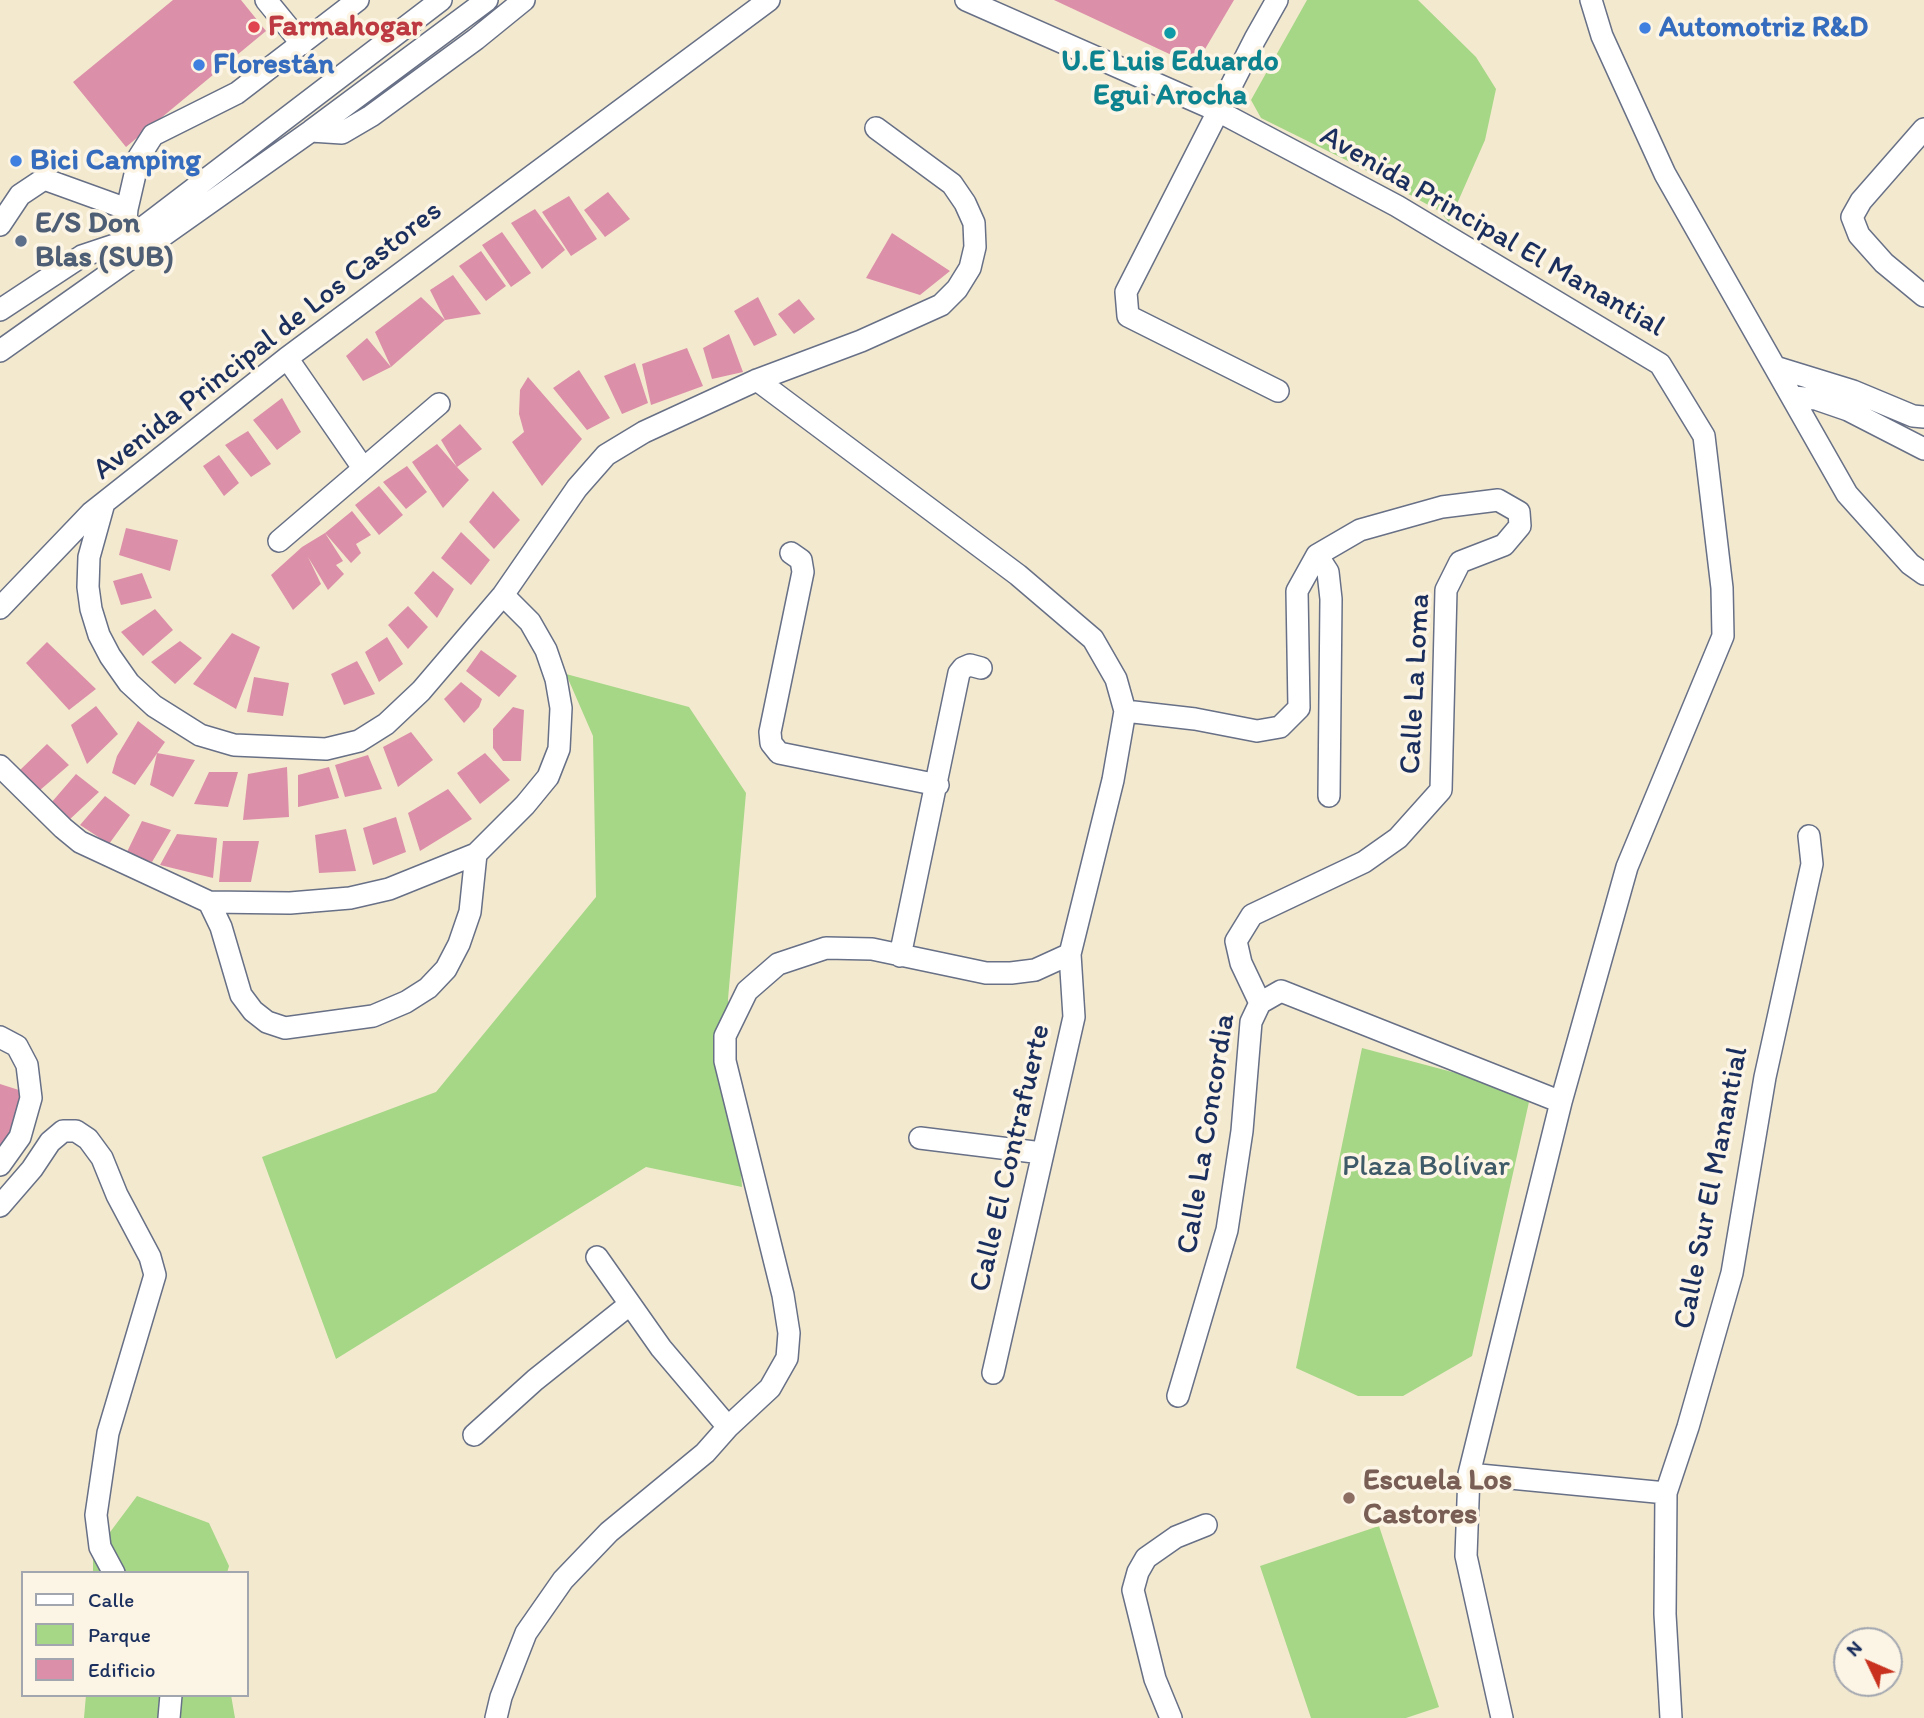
<!DOCTYPE html>
<meta charset="utf-8">
<style>
body{margin:0}
#map{position:relative;width:1924px;height:1718px;overflow:hidden;background:#f3e9cf;font-family:Itim,sans-serif}
canvas{display:block}
.legend{position:absolute;left:21px;top:1571px;width:228px;height:126px;box-sizing:border-box;background:#fcf5e5;border:2px solid #a2a6af;margin:0;padding:9px 12px;list-style:none;font-size:21px;color:#1b2f5e}
.legend li{display:flex;align-items:center;gap:14px;height:35px}
.legend b{width:35px;border:2px solid #a2a6af}
.north{position:absolute;left:1833px;top:1627px;width:70px;height:70px;box-sizing:border-box;background:#fcf5e5;border:2px solid #a2a6af;border-radius:50%;rotate:314deg;font-size:19px;font-weight:700;line-height:28px;text-align:center;color:#1b2f5e}
.north::after{content:'';display:block;margin:auto;width:24px;height:32px;background:#c8321e;clip-path:polygon(50% 0,100% 100%,50% 72%,0 100%)}
</style>
<div id="map">
<canvas width="1924" height="1718"></canvas>
<ul class="legend">
<li><b style="height:9px;background:#fff"></b>Calle</li>
<li><b style="height:19px;background:#a5d786"></b>Parque</li>
<li><b style="height:19px;background:#dc8fa8"></b>Edificio</li>
</ul>
<div class="north">N</div>
</div>
<script>
const c = document.querySelector('canvas').getContext('2d');
c.lineJoin = 'round';
function fillPath(path, color) { c.fillStyle = color; c.fill(path, 'evenodd'); }
const poly = rows => new Path2D(rows.map(r => 'M' + r).join(''));
function strokePath(path, color, width, dash) { c.strokeStyle = color; c.lineWidth = width; c.lineCap = dash ? 'butt' : 'round'; c.setLineDash(dash || []); c.stroke(path); }
function write(font, color, halo, rows, align = 'center') {
  c.font = font + ' Itim,sans-serif'; c.lineWidth = 7; c.setLineDash([]); c.textBaseline = 'middle'; c.strokeStyle = halo; c.fillStyle = color; for (const [text, x, y, turn = 0] of rows) {
    c.save(); c.translate(x, y); c.rotate((+turn || 0) * Math.PI / 180); c.textAlign = isNaN(turn) ? turn : align; if (halo) c.strokeText(text, 0, 0); c.fillText(text, 0, 0); c.restore();
  }
}
fillPath(poly([
 [1307,0,1418,0,1476,57,1496,89,1485,140,1449,222,1439,211,1358,166,1261,118,1251,100],
 [566,674,689,707,746,793,728,999,742,1187,646,1167,336,1359,262,1157,436,1092,596,897,593,736],
 [1362,1048,1531,1093,1472,1356,1403,1396,1358,1396,1296,1368],
 [137,1496,209,1523,229,1566,227,1573,93,1573,93,1555],
 [1379,1526,1439,1707,1406,1718,1311,1718,1260,1566],
 [86,1695,231,1695,235,1718,84,1718]
]), '#a5d786');
fillPath(poly([
 [173,0,241,0,266,31,126,147,73,82],
 [1054,0,1234,0,1195,66],
 [608,192,630,219,605,237,584,210],
 [569,196,597,239,571,256,542,212],
 [535,209,565,250,542,269,511,223],
 [502,232,531,273,511,287,482,245],
 [892,233,950,271,920,295,866,278],
 [481,251,506,286,486,301,459,266],
 [453,275,481,314,445,320,430,290],
 [421,297,445,320,391,367,375,332],
 [758,297,777,335,754,346,734,311],
 [799,299,815,319,794,334,778,314],
 [729,334,743,372,712,379,703,348],
 [367,338,391,367,363,381,346,356],
 [687,348,703,386,651,405,642,364],
 [635,363,648,403,622,414,604,376],
 [579,370,610,418,587,430,553,388],
 [528,377,582,439,542,486,512,442,524,432,519,414,520,390],
 [282,398,301,432,277,450,253,420],
 [460,424,482,449,457,467,469,480,443,508,412,462,437,444,457,467,441,440],
 [248,431,271,464,251,477,225,445],
 [219,455,239,483,224,496,203,466],
 [407,466,427,492,406,509,383,482],
 [379,486,403,515,379,535,355,505],
 [493,491,520,520,494,549,469,522],
 [352,511,371,535,356,544,361,553,351,563,325,533,343,561,336,565,344,574,328,590,308,557,321,584,293,610,271,575,302,547,325,533],
 [126,528,178,540,170,571,119,555],
 [461,532,490,560,471,585,441,558],
 [433,571,454,589,437,618,414,593],
 [142,573,152,598,121,605,113,581],
 [408,606,428,627,408,649,388,625],
 [155,609,173,630,143,656,121,632],
 [232,633,260,647,236,709,193,684],
 [387,637,403,664,379,682,365,652],
 [180,641,202,658,175,684,151,662],
 [47,642,96,689,69,710,26,663],
 [481,650,517,676,499,697,466,671],
 [357,661,375,694,344,705,331,674],
 [254,677,289,683,283,716,247,712],
 [461,682,482,699,479,707,464,723,444,699],
 [96,706,118,734,87,764,71,725],
 [513,707,524,710,521,761,503,761,493,748,493,729],
 [138,721,165,742,135,785,112,773,117,756],
 [411,732,433,760,398,787,383,747],
 [47,744,69,765,39,791,19,771],
 [157,753,195,760,173,797,150,785],
 [485,753,510,780,480,804,457,773],
 [368,755,382,789,345,797,335,765],
 [287,767,289,817,243,820,248,774],
 [329,767,339,798,298,807,298,775],
 [209,772,238,772,228,807,194,804],
 [76,774,99,792,68,821,51,803],
 [448,789,472,819,420,851,408,813],
 [105,796,130,815,109,844,80,825],
 [396,817,406,852,373,865,363,828],
 [142,821,171,830,152,862,126,854],
 [346,829,356,871,319,873,315,835],
 [177,834,217,838,213,878,160,865],
 [223,841,259,841,251,882,219,882],
 [0,1084,22,1091,23,1114,0,1148]
]), '#dc8fa8');
const minor = poly([
 [266,0,302,44],
 [966,0,1218,111,1397,206,1660,364,1704,436,1722,588,1723,636,1627,867,1561,1102,1469,1474,1466,1556,1502,1718],
 [1277,0,1255,39,1126,292,1128,316,1278,391],
 [1591,0,1602,36,1665,174,1847,494,1910,564,1924,574],
 [1924,129,1861,201,1852,217,1859,235,1884,263,1924,296],
 [311,131,342,133,371,116,476,39,524,0],
 [0,225,20,195,44,179,127,209],
 [124,242,127,209,139,157,153,135,237,93,358,0],
 [0,310,82,256,124,242,441,0],
 [0,351,311,131,487,0],
 [287,358,363,468],
 [1775,367,1853,391,1913,416,1924,417],
 [757,380,1018,575,1093,639,1116,679,1125,711,1113,780,1070,954,1074,1017,993,1373],
 [1793,397,1816,399,1848,410,1924,449],
 [104,503,89,557,88,587,91,609,99,635,110,656,129,683,154,706,200,735,234,745,326,749,359,741,386,724,421,691,503,595,577,488,606,455,644,432,757,380,861,341,941,305,957,289,970,268,975,247,974,223,965,203,952,184,876,128],
 [279,541,439,404],
 [791,553,801,560,803,572,770,732,771,743,779,753,938,785],
 [1317,555,1328,572,1331,599,1329,796],
 [0,608,91,513,287,358,769,0],
 [1125,711,1195,719,1257,731,1280,727,1299,708,1297,591,1317,555,1360,530,1442,507,1498,500,1519,512,1520,526,1504,545,1460,562,1446,590,1441,790,1398,838,1364,862,1252,915,1236,941,1241,963,1260,1003],
 [0,766,63,828,80,842,209,902,290,903,350,898,389,889,476,854,525,805,548,777,559,749,561,708,556,679,546,650,530,622,503,595],
 [209,902,221,927,241,995,253,1011,267,1022,285,1028,373,1016,406,1002,428,988,446,969,459,944,470,912,476,854],
 [900,956,959,673,963,668,970,665,981,668],
 [1260,1003,1281,991,1561,1102],
 [0,1037,17,1046,27,1065,31,1098,20,1137,0,1165],
 [920,1138,1042,1153],
 [0,1206,32,1169,50,1142,63,1131,76,1131,88,1139,102,1158,117,1195,150,1257,155,1275,108,1433,96,1515,100,1547,114,1573],
 [597,1257,661,1348,728,1427],
 [1178,1396,1227,1230,1242,1131,1251,1022,1260,1003],
 [474,1435,535,1380,629,1305],
 [1469,1474,1666,1493],
 [169,1718,171,1695],
 [496,1718,501,1697,526,1633,563,1580,609,1532,705,1453,728,1427,770,1388,787,1358,789,1333,783,1295,725,1061,725,1036,747,991,778,964,826,948,872,949,986,973,1011,973,1035,970,1070,954],
 [1171,1718,1155,1679,1133,1590,1138,1572,1146,1558,1176,1537,1206,1525],
 [1671,1718,1665,1614,1666,1493,1688,1427,1732,1273,1765,1077,1812,864,1809,836]
]);
strokePath(minor, '#677086', 24);
strokePath(minor, '#fff', 21);
for (const [x, y, r, color] of [
 [254,27,7,"#e0444e"],
 [1645,28,7,"#3f7fe0"],
 [1170,33,7,"#0f9aa8"],
 [199,65,7,"#3f7fe0"],
 [16,161,7,"#3f7fe0"],
 [21,241,7,"#5c6f8a"],
 [1349,1498,7,"#8d6e63"]
]) { const dot = new Path2D(); dot.arc(x, y, r, 0, 2 * Math.PI); c.fillStyle = color; c.fill(dot); strokePath(dot, '#fcf5e5', 2.5); }
write('bold 30px', '#be3a42', '#fcf5e5', [
 ["Farmahogar",268,27]
], 'left');
write('bold 30px', '#366cbe', '#fcf5e5', [
 ["Automotriz R&D",1659,28],
 ["Florestán",213,65],
 ["Bici Camping",30,161]
], 'left');
write('bold 30px', '#0d838f', '#fcf5e5', [
 ["U.E Luis Eduardo",1170,62],
 ["Egui Arocha",1170,96]
]);
write('bold 30px', '#4e5e75', '#fcf5e5', [
 ["E/S Don",35,224],
 ["Blas (SUB)",35,258]
], 'left');
write('30px', '#1b2f5e', '#fcf5e5', [
 ["Avenida Principal El Manantial",1492,232,30],
 ["Avenida Principal de Los Castores",268,341,-38],
 ["Calle La Loma",1416,684,-87],
 ["Calle La Concordia",1207,1134,-81],
 ["Calle El Contrafuerte",1011,1158,-77],
 ["Calle Sur El Manantial",1712,1188,-79]
]);
write('30px', '#3e5968', '#fcf5e5', [
 ["Plaza Bolívar",1426,1167]
]);
write('bold 30px', '#785e54', '#fcf5e5', [
 ["Escuela Los",1363,1481],
 ["Castores",1363,1515]
], 'left');
</script>
